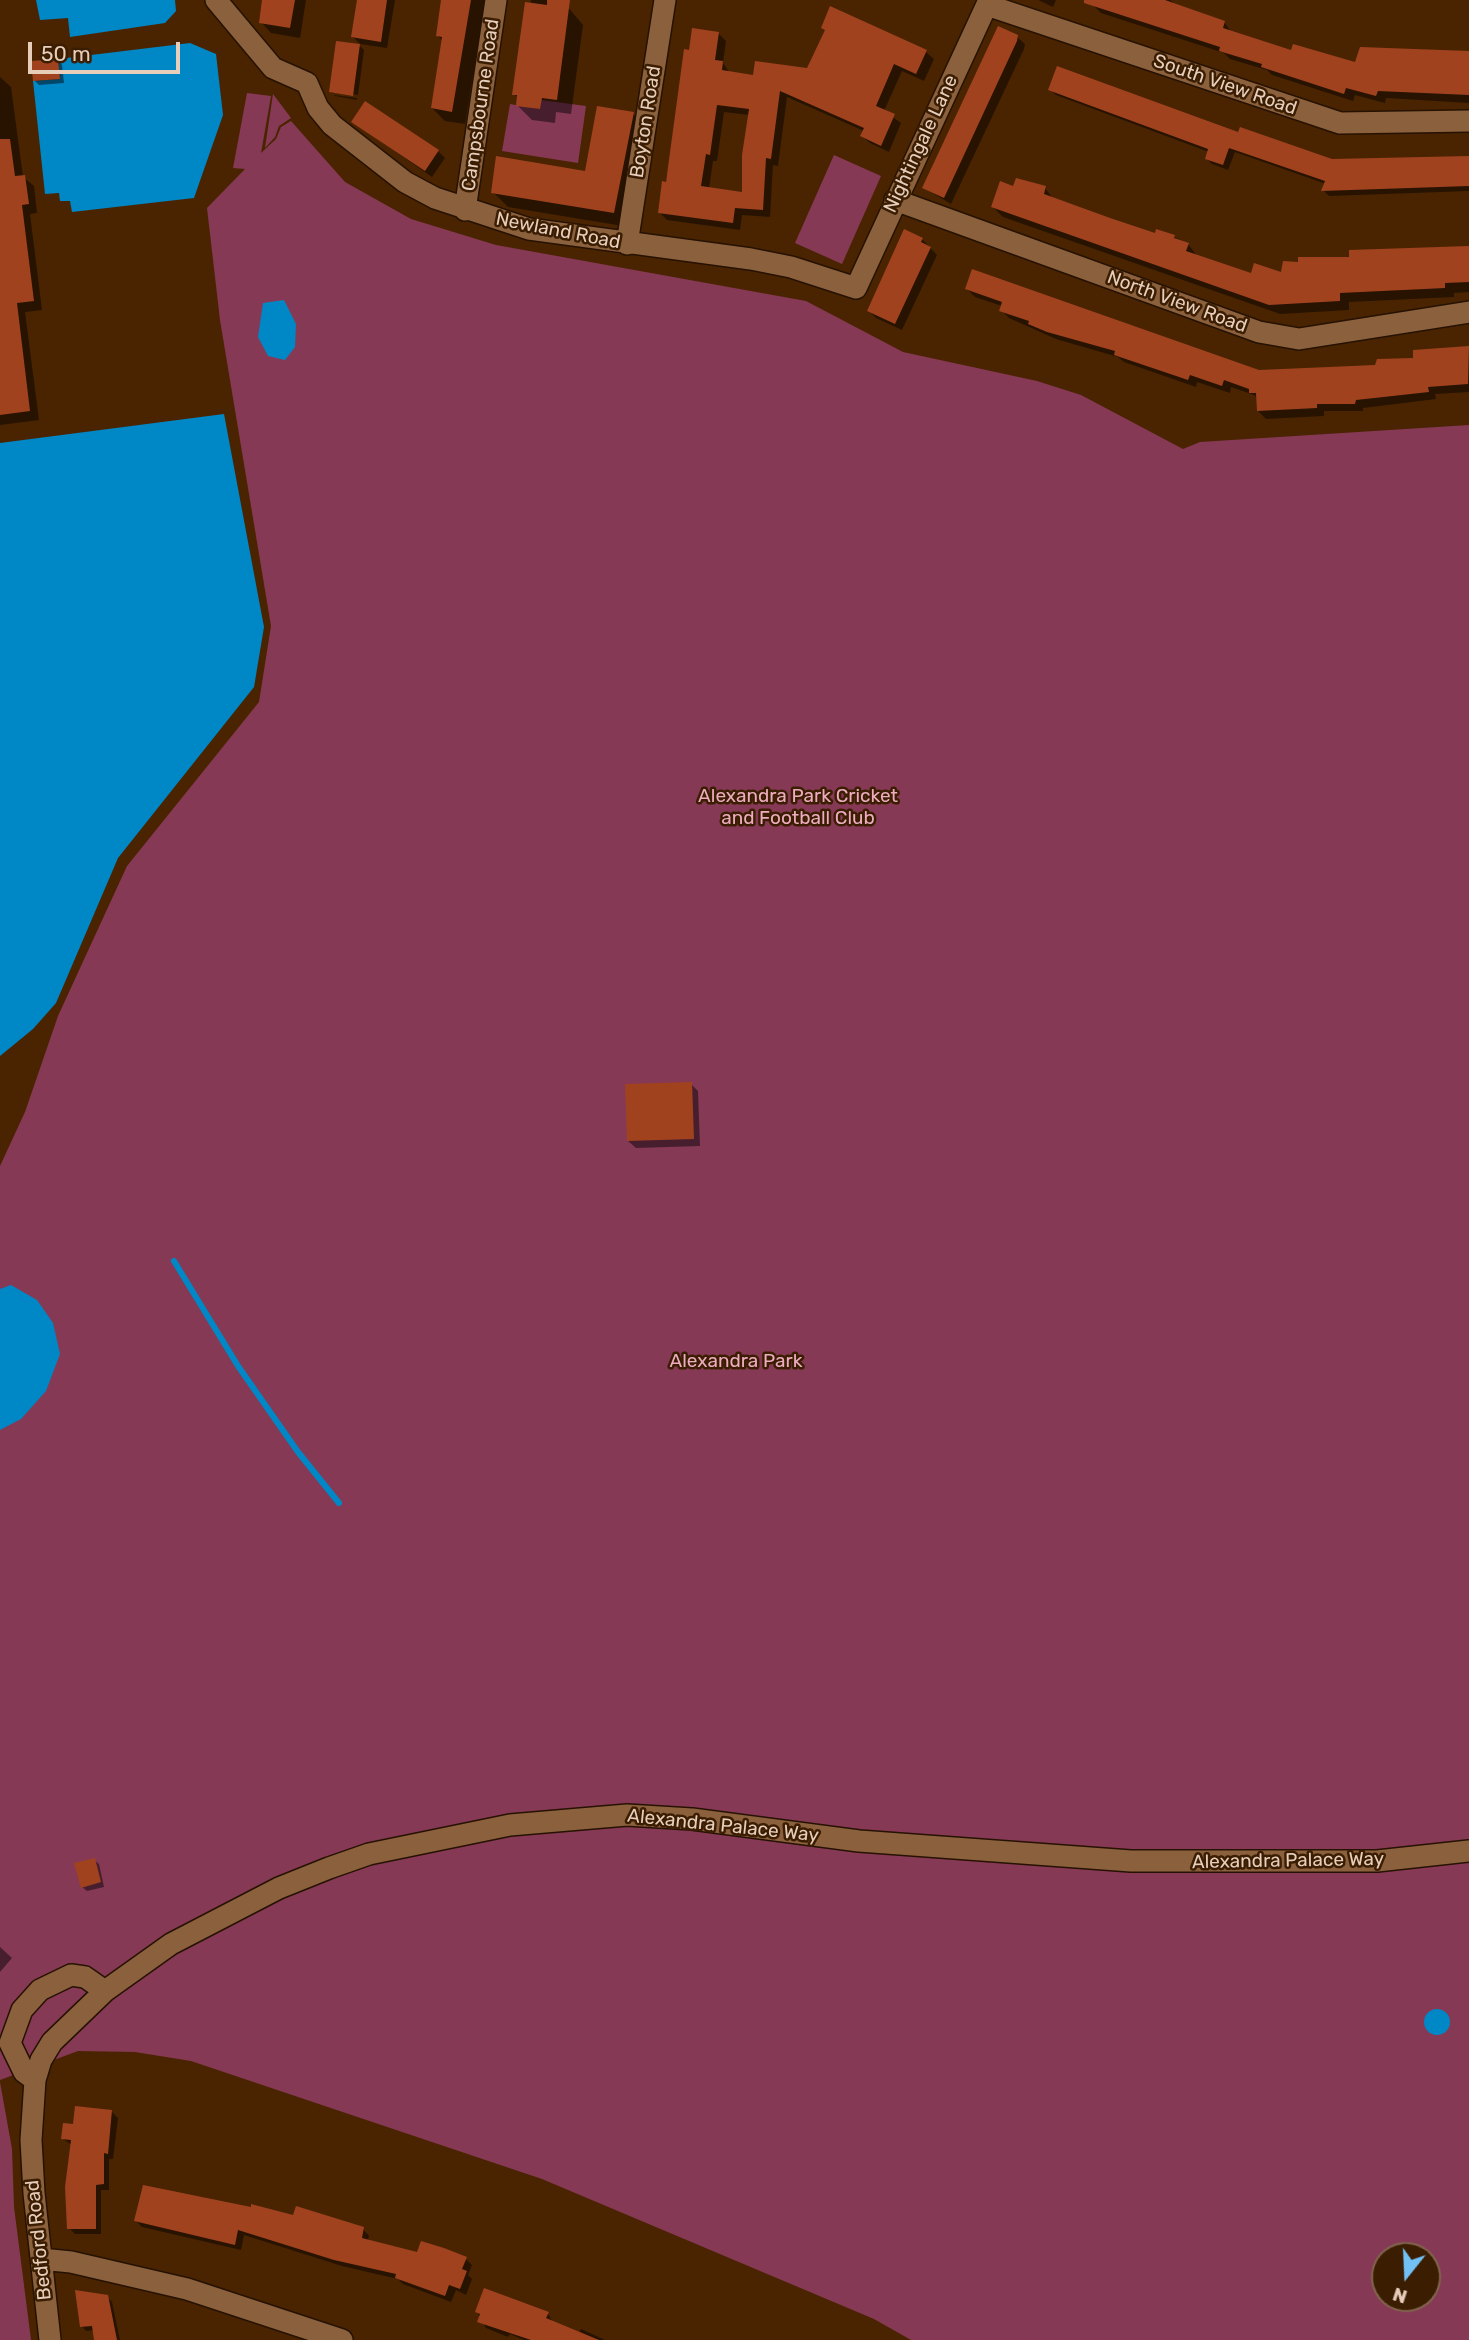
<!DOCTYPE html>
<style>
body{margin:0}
#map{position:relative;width:1469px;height:2340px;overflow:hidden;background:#4a2400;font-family:Rubik,sans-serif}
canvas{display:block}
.north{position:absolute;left:1371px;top:2242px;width:70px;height:70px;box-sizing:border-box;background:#3b1d02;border:2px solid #80644c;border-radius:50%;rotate:198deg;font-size:19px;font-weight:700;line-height:28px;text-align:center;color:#e7cebb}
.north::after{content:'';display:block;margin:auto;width:24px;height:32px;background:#72c1f5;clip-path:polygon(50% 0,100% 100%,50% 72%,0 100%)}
.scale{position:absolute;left:28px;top:42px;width:152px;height:32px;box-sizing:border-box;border:4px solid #e7cebb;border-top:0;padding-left:9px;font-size:21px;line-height:24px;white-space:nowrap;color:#e7cebb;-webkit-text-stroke:5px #3b1d02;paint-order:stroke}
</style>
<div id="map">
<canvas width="1469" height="2340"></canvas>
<div class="north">N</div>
<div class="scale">50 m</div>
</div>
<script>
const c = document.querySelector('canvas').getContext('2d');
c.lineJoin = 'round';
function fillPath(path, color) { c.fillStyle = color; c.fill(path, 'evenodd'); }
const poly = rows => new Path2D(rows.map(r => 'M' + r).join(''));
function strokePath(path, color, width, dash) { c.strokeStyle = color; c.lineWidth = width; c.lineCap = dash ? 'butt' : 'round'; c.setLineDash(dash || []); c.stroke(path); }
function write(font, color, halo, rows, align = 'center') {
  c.font = font + ' Rubik,sans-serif'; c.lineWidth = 5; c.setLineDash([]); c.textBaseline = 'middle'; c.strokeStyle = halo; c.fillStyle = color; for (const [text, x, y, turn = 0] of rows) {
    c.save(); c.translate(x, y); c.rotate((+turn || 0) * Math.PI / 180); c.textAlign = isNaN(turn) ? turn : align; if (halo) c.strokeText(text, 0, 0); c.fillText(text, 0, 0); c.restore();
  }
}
fillPath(poly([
 [247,93,271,96,261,153,276,139,281,127,291,121,345,182,411,219,496,245,806,301,903,352,1037,381,1081,395,1183,449,1200,442,1469,425,1469,2340,911,2340,874,2319,542,2179,191,2061,135,2052,78,2051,0,2080,0,1166,25,1112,58,1016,127,866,259,702,271,626,220,320,207,208,245,169,233,168],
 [1385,2256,1427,2256,1427,2298,1385,2298],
 [273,94,291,118,279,126,275,137,265,148],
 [541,100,586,106,578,163,502,151,510,104,540,109],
 [834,155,881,176,842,264,795,243],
 [0,2082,12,2149,14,2207,31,2340,0,2340]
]), '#863955');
fillPath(poly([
 [36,0,175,0,176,11,165,23,70,37,68,18,40,20],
 [190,43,216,54,223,115,194,198,72,212,70,201,60,201,59,193,45,194,33,81,60,79,58,59],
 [284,300,296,324,295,347,285,360,268,356,258,337,263,303],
 [224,414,264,627,254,687,118,858,56,1003,33,1029,0,1056,0,443],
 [11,1285,37,1300,53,1323,60,1354,46,1391,21,1419,0,1430,0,1289],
 '1424 2022a13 13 0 1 1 26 0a13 13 0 1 1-26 0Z'
]), '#0087c6');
fillPath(poly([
 [264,0,306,0,300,38,271,33,261,22],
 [358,0,395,0,387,48,360,44,353,37],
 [443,0,485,0,465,124,445,121,432,108,443,41,438,36],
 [531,0,562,0,583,25,571,114,556,112,555,123,532,120,517,105,518,98,514,94],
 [1038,0,1056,0,1053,7],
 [1094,0,1170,0,1176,5,1224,22,1232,33,1292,52,1356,64,1469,52,1469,103,1386,98,1385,103,1355,95,1353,101,1272,75,1267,70,1230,59,1224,53,1101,13,1093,5],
 [719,34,726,41,723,63,730,73,755,77,926,52,934,59,924,81,902,71,884,111,901,123,889,152,870,143,862,136,864,131,787,97,778,166,773,165,770,217,742,215,740,230,667,220,660,213,690,52],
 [724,112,750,115,744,194,709,189,713,161,717,161],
 [1017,37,1025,44,1024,49,951,204,924,188],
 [360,46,364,50,358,95,333,91,333,94,331,92],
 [58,60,62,65,64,83,39,85,35,81],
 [0,77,11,87,23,177,34,186,37,213,30,214,42,310,25,312,39,420,0,425],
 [1050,89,1239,135,1331,161,1469,158,1469,191,1329,196,1323,190,1326,184,1235,152,1228,170,1212,164,1207,159,1209,152,1056,95],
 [334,95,357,98,357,100,335,96],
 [633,114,648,129,629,227,508,207,493,192,586,173],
 [353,122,438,151,445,158,432,177],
 [1014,188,1045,188,1054,200,1156,235,1174,237,1188,244,1197,256,1252,275,1282,275,1351,259,1469,247,1469,292,1454,293,1454,297,1349,302,1349,310,1280,314,1003,217,993,207],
 [922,239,937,255,902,330,876,318,869,311],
 [967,289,1258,371,1376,366,1414,360,1415,351,1469,348,1469,392,1435,394,1436,399,1363,408,1363,411,1324,411,1324,416,1266,419,1258,411,1258,399,1254,395,1231,387,1230,393,1197,382,1196,387,1124,362,1118,357,1056,339,1009,318,1001,310,1002,306,975,297],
 [691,1084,698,1091,700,1146,636,1148,628,1141],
 [94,1860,99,1864,104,1887,87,1891,82,1887],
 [0,1947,12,1958,0,1972],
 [112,2112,118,2118,113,2159,109,2159,109,2190,101,2190,101,2234,75,2234,69,2228,72,2145,63,2139,75,2126],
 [295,2217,363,2229,369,2236,368,2241,418,2254,466,2259,472,2265,468,2275,472,2279,466,2295,456,2290,451,2302,403,2284,398,2279,342,2266,244,2235,241,2250,142,2227,136,2221],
 [107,2297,112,2302,120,2340,95,2340,94,2330,86,2331,82,2326],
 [477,2312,548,2314,553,2323,579,2333,581,2329,605,2340,524,2340,510,2334,508,2337,486,2328]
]), '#0007');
strokePath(poly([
 [174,1261,238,1366,298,1452,339,1503]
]), '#0087c6', 6);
fillPath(poly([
 [262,0,295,0,290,28,259,23],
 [357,0,387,0,381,42,351,37],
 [441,0,471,0,452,112,431,108,442,37,436,36],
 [547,0,570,0,557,100,542,98,540,109,516,106,517,95,512,95,525,2,547,5],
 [1084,0,1165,0,1225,21,1223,28,1291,50,1293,44,1355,62,1360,47,1469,51,1469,95,1378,91,1376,96,1346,88,1344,94,1261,67,1262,64,1219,51,1220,47,1084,3],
 [830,6,927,50,916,74,894,64,876,106,895,114,881,146,860,136,864,128,780,91,771,159,766,158,763,210,735,208,733,223,658,213,662,181,666,182,684,49,689,50,692,28,719,32,715,60,723,61,722,70,753,75,755,61,807,68,825,30,821,28],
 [717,105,749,109,742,155,742,192,701,186,706,154,710,155],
 [998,26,1018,35,1017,41,944,198,922,188],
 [336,41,360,44,353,96,329,92],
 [58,59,60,79,33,81,31,61],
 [1057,66,1238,132,1240,127,1332,159,1469,156,1469,186,1321,191,1325,181,1229,148,1223,165,1205,159,1208,149,1048,90],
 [365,101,439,150,425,171,351,122],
 [597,106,634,112,614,213,491,193,496,156,585,171],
 [0,139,10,139,15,176,25,175,29,204,22,205,34,301,17,303,30,411,0,415],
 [1016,178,1046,186,1044,194,1110,218,1155,233,1156,229,1175,235,1174,238,1189,243,1186,251,1251,273,1254,263,1281,272,1283,261,1298,262,1298,257,1349,257,1349,250,1469,246,1469,282,1445,283,1445,288,1340,293,1340,301,1269,305,991,207,1000,181,1013,186],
 [904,229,923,238,921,242,931,247,895,324,867,311],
 [972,269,1259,370,1375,365,1377,359,1413,358,1413,350,1469,346,1468,384,1428,387,1429,392,1356,400,1355,404,1317,404,1317,408,1257,411,1256,393,1249,393,1249,389,1224,380,1222,386,1190,375,1188,380,1114,355,1115,351,1047,332,1028,324,1029,321,999,311,1002,302,965,289],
 [692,1082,694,1139,627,1141,625,1084],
 [95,1858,101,1882,81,1888,74,1863],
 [75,2106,112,2110,108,2154,104,2153,104,2184,96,2185,96,2229,67,2229,65,2187,71,2140,61,2139,63,2123,73,2124],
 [143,2185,251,2207,251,2204,293,2215,296,2206,364,2227,362,2238,417,2252,421,2241,444,2248,467,2257,462,2269,467,2271,460,2289,449,2285,445,2296,395,2278,396,2274,334,2260,238,2230,235,2245,134,2221],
 [484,2288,549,2312,546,2318,599,2340,531,2340,477,2322,480,2314,475,2312],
 [75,2290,108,2295,117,2340,94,2340,92,2326,80,2327]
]), '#a1421f');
const minor = poly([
 [216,0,273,68,307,83,318,108,332,125,405,182,435,198,529,229,751,259,791,267,856,288,989,0],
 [987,5,1340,123,1469,121],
 [895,200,1259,332,1299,339,1469,312],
 [465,210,496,0],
 [627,244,665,0],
 [35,2080,24,2072,10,2043,22,2010,40,1990,71,1975,85,1977,105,1991],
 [41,2259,71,2262,187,2289,342,2340],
 [50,2340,34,2193,31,2140,35,2080,41,2060,52,2042,105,1991,171,1944,279,1888,329,1868,369,1854,510,1825,627,1815,692,1819,859,1841,1131,1861,1377,1861,1469,1851]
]);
strokePath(minor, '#261202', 24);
strokePath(minor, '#8b603d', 21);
write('19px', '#e7cebb', '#3b1d02', [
 ["South View Road",1225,85,19],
 ["Campsbourne Road",481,105,-82],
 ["Boyton Road",646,122,-81],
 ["Nightingale Lane",921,144,-65],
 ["Newland Road",558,231,11],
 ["North View Road",1177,302,20],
 ["Alexandra Palace Way",723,1826,6],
 ["Alexandra Palace Way",1288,1861,-1],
 ["Bedford Road",39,2240,-96]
]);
write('19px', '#edacc0', '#3b1d02', [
 ["Alexandra Park Cricket",798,797],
 ["and Football Club",798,819],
 ["Alexandra Park",736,1362]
]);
</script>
